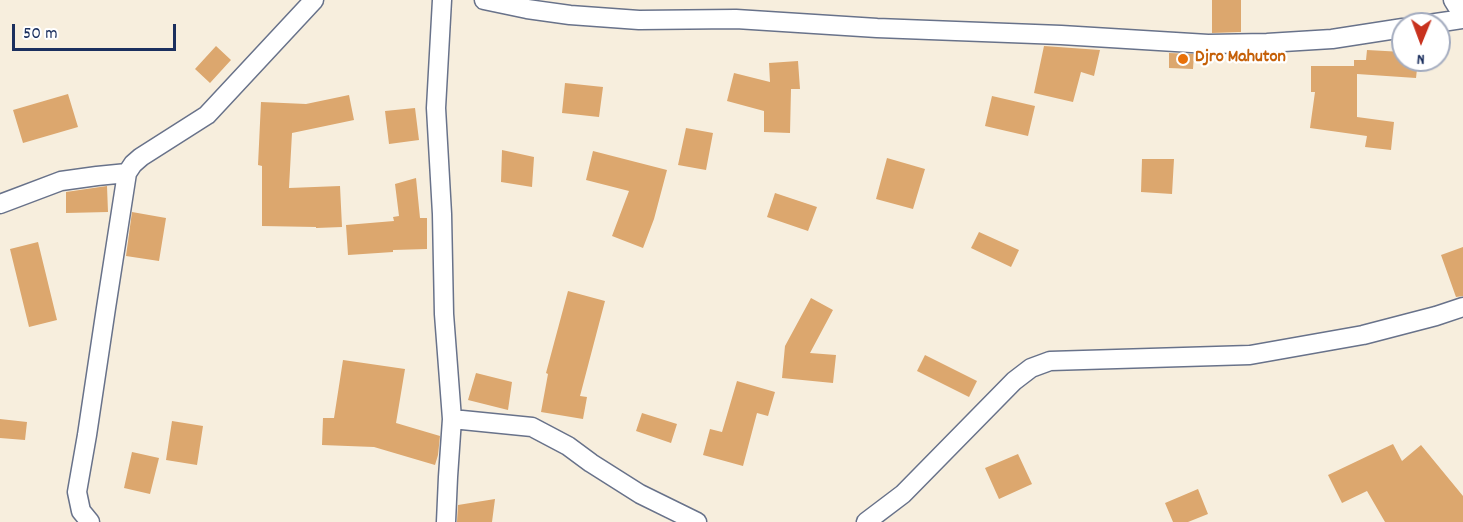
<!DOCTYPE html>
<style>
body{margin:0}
#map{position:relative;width:1463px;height:522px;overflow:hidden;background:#f7eedd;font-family:Dekko,sans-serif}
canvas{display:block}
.north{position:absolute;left:1391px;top:12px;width:60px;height:60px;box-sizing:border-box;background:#fff;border:2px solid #a4acbf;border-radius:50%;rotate:181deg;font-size:16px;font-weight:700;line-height:24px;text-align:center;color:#1b2f5e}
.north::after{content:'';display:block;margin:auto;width:21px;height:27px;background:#c8321e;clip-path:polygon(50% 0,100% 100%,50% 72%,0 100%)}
.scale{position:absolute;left:12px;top:24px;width:164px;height:27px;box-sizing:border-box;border:3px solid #1b2f5e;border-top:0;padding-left:8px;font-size:18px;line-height:21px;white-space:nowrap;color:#1b2f5e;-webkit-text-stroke:4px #fff;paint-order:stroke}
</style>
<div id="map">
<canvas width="1463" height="522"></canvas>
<div class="north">N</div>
<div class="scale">50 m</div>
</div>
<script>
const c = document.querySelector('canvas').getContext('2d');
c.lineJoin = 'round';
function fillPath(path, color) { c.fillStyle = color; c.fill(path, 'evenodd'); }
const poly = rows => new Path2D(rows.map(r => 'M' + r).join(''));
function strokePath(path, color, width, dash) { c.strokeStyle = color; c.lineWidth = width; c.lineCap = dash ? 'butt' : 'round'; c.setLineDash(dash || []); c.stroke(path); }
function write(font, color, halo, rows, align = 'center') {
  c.font = font + ' Dekko,sans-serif'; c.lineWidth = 4.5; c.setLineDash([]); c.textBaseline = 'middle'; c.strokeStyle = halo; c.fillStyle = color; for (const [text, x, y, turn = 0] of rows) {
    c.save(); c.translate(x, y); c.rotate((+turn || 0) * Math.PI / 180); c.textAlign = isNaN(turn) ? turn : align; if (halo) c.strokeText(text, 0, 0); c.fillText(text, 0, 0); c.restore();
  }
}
fillPath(poly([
 [1212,0,1241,0,1241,32,1212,33],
 [216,46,231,60,210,83,195,69],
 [1044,46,1100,50,1094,76,1081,72,1073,102,1034,93],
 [1367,50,1403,52,1403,60,1418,60,1416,78,1357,74,1357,117,1394,122,1391,150,1365,147,1367,136,1310,128,1315,92,1311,92,1311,66,1354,66,1354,60,1366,60],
 [1169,53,1194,54,1193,69,1169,68],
 [798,61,800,89,791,89,790,133,764,132,764,111,727,101,734,73,770,82,769,63],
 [565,83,603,87,599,117,562,113],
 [68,94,78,127,23,143,13,110],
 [349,95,354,120,292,133,289,188,340,186,342,227,316,228,316,227,262,226,262,166,258,165,261,102,306,104],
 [992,96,1035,106,1028,136,985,126],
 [415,108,419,140,389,144,385,111],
 [686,128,713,133,706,170,678,165],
 [502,150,534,157,532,187,501,182],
 [593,151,667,170,654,219,643,248,612,236,629,191,586,180],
 [887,158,925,169,913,209,876,199],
 [1142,159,1174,159,1172,194,1141,192],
 [416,178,420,218,427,218,427,249,393,250,393,252,348,255,346,225,394,221,393,217,399,216,395,184],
 [107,186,108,212,66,213,66,192],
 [775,193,817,207,808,231,767,217],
 [132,212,166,218,159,261,126,256],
 [979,232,1019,250,1011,267,971,248],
 [38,242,57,320,29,327,10,249],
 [1463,247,1463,296,1456,297,1441,255],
 [568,291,605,301,580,396,587,397,583,419,541,412,548,374,546,373],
 [811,298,833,310,810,353,836,355,833,383,782,378,785,346],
 [925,355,977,381,969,397,917,371],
 [343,360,405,369,396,423,440,436,438,455,435,465,374,447,322,445,323,418,334,418],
 [476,373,512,382,508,410,468,400],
 [737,381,775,392,768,416,757,413,743,466,703,455,710,429,722,432],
 [642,413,677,424,671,443,636,431],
 [0,419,27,422,25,440,0,438],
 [172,421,203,426,197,465,166,460],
 [1393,444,1402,461,1421,445,1463,496,1463,522,1385,522,1367,491,1342,503,1328,475],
 [132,452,159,458,150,494,124,488],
 [1018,454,1032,484,999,499,985,468],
 [1198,489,1208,514,1188,522,1173,522,1165,503],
 [495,499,492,522,457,522,458,505]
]), '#dca76e');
const minor = poly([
 [442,0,436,108,442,214,444,314,452,419,448,477,446,522],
 [484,0,527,9,570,15,639,20,736,19,877,28,1061,35,1208,44,1267,43,1332,39,1403,28],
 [1453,0,1463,16],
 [1429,24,1463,19],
 [0,204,61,181,97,176,127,173],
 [452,419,532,427,568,446,591,463,640,494,697,522],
 [90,522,81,511,77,492,87,435,106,308,127,173,133,164,141,157,207,115,314,0],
 [866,522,903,494,1014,381,1031,368,1050,361,1250,355,1363,335,1436,316,1463,307]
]);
strokePath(minor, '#68728a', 21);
strokePath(minor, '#fff', 18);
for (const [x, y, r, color] of [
 [1183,59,6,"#e8710a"]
]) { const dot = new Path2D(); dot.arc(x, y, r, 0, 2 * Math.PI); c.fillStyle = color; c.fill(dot); strokePath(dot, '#fff', 2); }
write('bold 18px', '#c56008', '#fff', [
 ["Djro Mahuton",1195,59]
], 'left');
</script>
